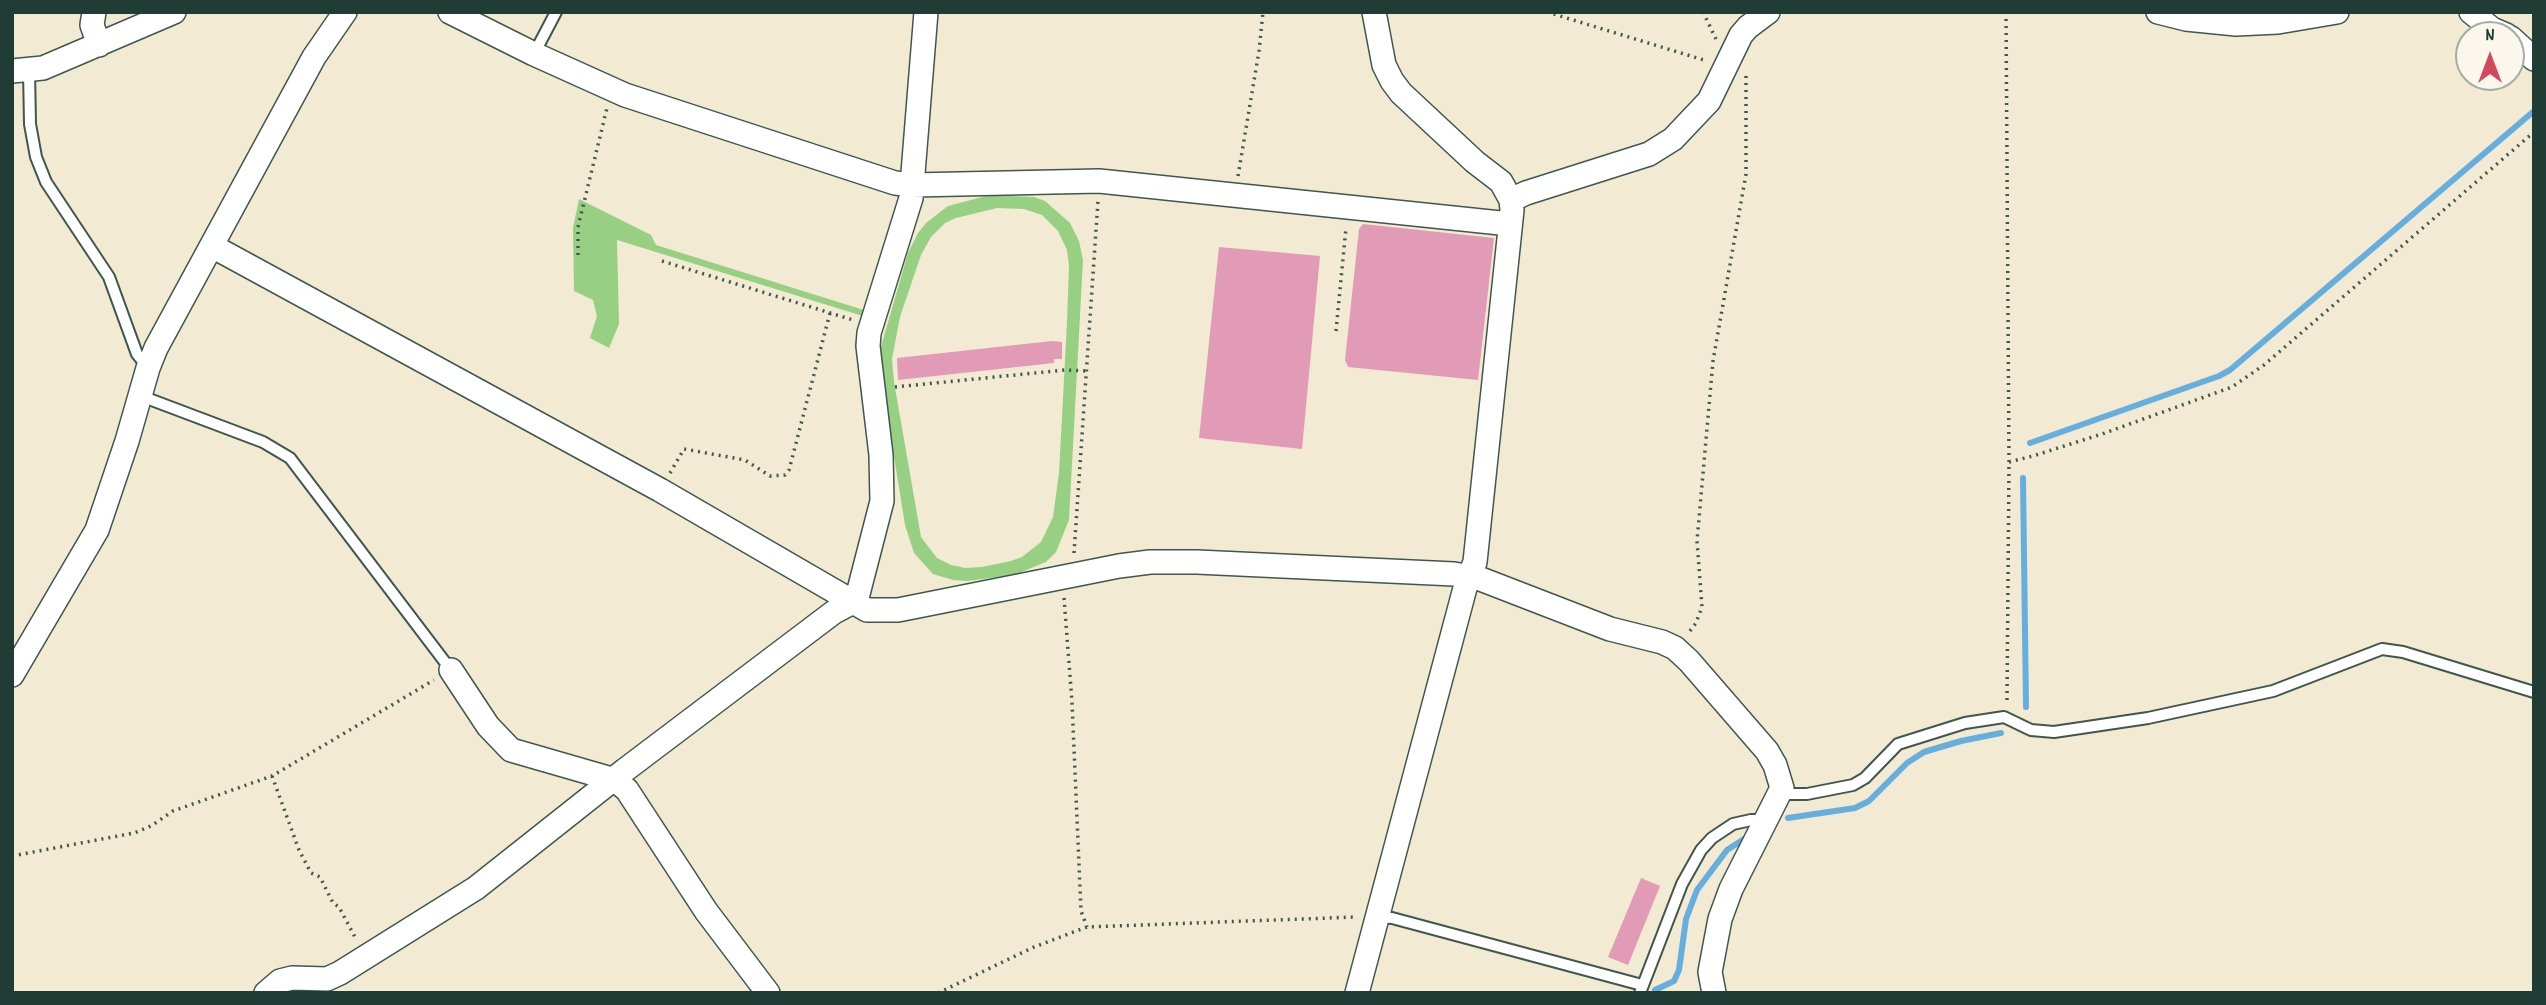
<!DOCTYPE html>
<style>
body{margin:0}
#map{position:relative;width:2546px;height:1005px;overflow:hidden;background:#f2ead2;font-family:Dekko,sans-serif}
canvas{display:block}
.frame{position:absolute;inset:0;border:14px solid #1f3d34;pointer-events:none}
.north{position:absolute;left:2455px;top:21px;width:70px;height:70px;box-sizing:border-box;background:#fbf7ec;border:2px solid #a3ada2;border-radius:50%;rotate:0deg;font-size:19px;font-weight:700;line-height:28px;text-align:center;color:#1f3d34}
.north::after{content:'';display:block;margin:auto;width:24px;height:32px;background:#d1495b;clip-path:polygon(50% 0,100% 100%,50% 72%,0 100%)}
</style>
<div id="map">
<canvas width="2546" height="1005"></canvas>
<div class="frame"></div>
<div class="north">N</div>
</div>
<script>
const c = document.querySelector('canvas').getContext('2d');
c.lineJoin = 'round';
function fillPath(path, color) { c.fillStyle = color; c.fill(path, 'evenodd'); }
const poly = rows => new Path2D(rows.map(r => 'M' + r).join(''));
function strokePath(path, color, width, dash) { c.strokeStyle = color; c.lineWidth = width; c.lineCap = dash ? 'butt' : 'round'; c.setLineDash(dash || []); c.stroke(path); }
fillPath(poly([
 [990,195,1034,197,1045,201,1070,223,1079,241,1083,260,1069,520,1056,552,1046,562,1014,575,967,581,953,580,933,574,914,553,905,525,878,357,908,253,918,233,926,223,948,206],
 [997,208,1024,209,1042,215,1058,231,1067,250,1069,266,1067,323,1059,473,1053,517,1041,542,1022,557,1011,561,982,567,965,568,951,565,937,558,921,537,894,382,892,359,900,317,921,255,931,237,945,223,956,218],
 [579,199,651,235,656,245,867,311,866,317,617,240,619,324,609,348,590,338,597,316,593,300,574,291,573,228]
]), '#97d083');
strokePath(poly([
 [2030,443,2219,376,2230,370,2534,111],
 [2023,478,2026,707],
 [1788,818,1855,808,1869,801,1907,763,1924,752,1961,741,2001,733],
 [1655,990,1674,981,1679,970,1686,919,1697,890,1727,850,1744,839]
]), '#66aedd', 6);
fillPath(poly([
 [1363,224,1494,238,1478,380,1348,367,1345,360,1359,229],
 [1219,247,1320,256,1302,449,1199,438],
 [1052,341,1062,342,1062,359,1054,359,1054,363,898,380,897,358],
 [1641,878,1660,886,1628,965,1608,957]
]), '#e29bb6');
const service = poly([
 [534,54,556,12],
 [29,71,30,124,36,157,46,182,109,277,137,354,148,368],
 [141,396,263,442,290,458,451,670],
 [1781,794,1807,794,1853,785,1865,778,1898,744,1965,723,2004,717,2031,730,2054,732,2148,718,2273,691,2382,649,2403,652,2534,692],
 [1378,917,1392,918,1642,985],
 [1640,993,1682,884,1701,850,1712,838,1733,824,1751,820,1766,820]
]);
const minor = poly([
 [94,12,92,25,99,45],
 [450,12,534,54,625,95,895,183,913,185,1099,181,1510,224],
 [2158,12,2186,19,2236,24,2278,22,2337,12],
 [2471,12,2492,29,2506,35],
 [2511,38,2534,59],
 [12,71,43,68,174,12],
 [1511,200,1526,193,1649,154,1673,139,1709,101,1741,35,1748,27,1768,12],
 [212,246,660,490,867,610,898,610,1119,566,1150,562,1197,562,1454,574,1478,578,1610,629,1662,642,1675,648,1689,661,1767,751,1775,765,1782,788,1731,889,1720,919,1710,972,1714,993],
 [451,670,488,726,511,750,615,780,627,790,706,911,768,993],
 [12,675,97,530,127,441,148,368,156,348,314,57,345,12],
 [266,993,280,981,292,978,327,979,340,973,476,888,625,770,834,612,851,603,858,594,882,501,881,455,868,346,869,333,911,198,926,12],
 [1357,993,1465,588,1475,562,1512,210,1511,200,1501,182,1475,162,1401,93,1392,81,1384,65,1374,12]
]);
strokePath(service, '#3f574c', 14);
strokePath(minor, '#3f574c', 26);
strokePath(poly([
 [1547,12,1707,61],
 [1703,12,1716,39],
 [2006,12,2009,462,2007,701],
 [1238,176,1259,51,1263,12],
 [578,255,578,227,607,108],
 [662,261,853,320],
 [1336,331,1346,228],
 [895,387,1065,370,1087,371],
 [2009,462,2033,456,2102,434,2232,387,2264,365,2534,132],
 [670,473,684,449,745,460,770,476,785,475,789,470,830,313],
 [1074,553,1098,201],
 [1064,598,1072,702,1081,911,1087,927],
 [1690,631,1696,623,1702,607,1697,541,1713,361,1746,174,1746,76],
 [272,776,299,850,311,873,320,877,333,903,339,907,356,939],
 [12,856,134,833,151,826,173,811,272,776,434,680],
 [938,993,1034,947,1087,927,1355,917]
]), '#3f574c', 3.5, [2, 5]);
strokePath(service, '#fff', 10);
strokePath(minor, '#fff', 23);
</script>
